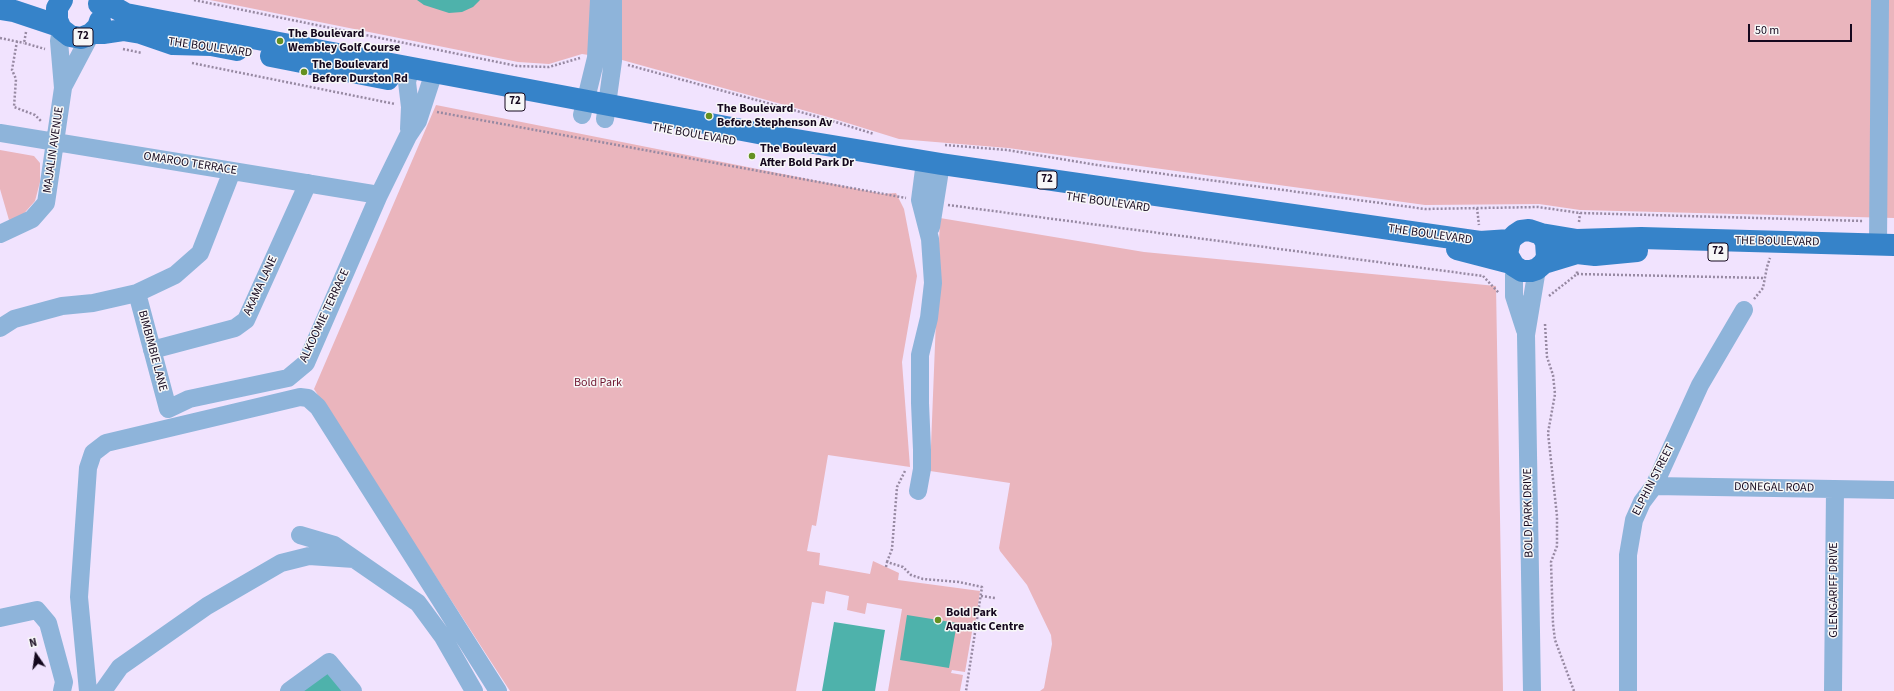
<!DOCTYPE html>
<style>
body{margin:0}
#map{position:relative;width:1894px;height:691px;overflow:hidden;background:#f1e3fe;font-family:"Source Sans 3",sans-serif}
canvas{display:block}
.north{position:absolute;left:16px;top:635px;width:40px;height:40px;-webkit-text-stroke:3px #f7f7f7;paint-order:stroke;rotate:347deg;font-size:11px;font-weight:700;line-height:16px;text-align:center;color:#15081e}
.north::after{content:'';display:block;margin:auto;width:14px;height:18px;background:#15081e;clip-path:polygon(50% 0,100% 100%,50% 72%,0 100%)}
.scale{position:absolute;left:1748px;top:24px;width:104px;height:18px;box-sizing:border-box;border:2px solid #15081e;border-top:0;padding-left:5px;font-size:12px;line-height:14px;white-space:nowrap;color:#15081e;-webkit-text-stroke:3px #f7f7f7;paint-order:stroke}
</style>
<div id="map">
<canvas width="1894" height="691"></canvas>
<div class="north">N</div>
<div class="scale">50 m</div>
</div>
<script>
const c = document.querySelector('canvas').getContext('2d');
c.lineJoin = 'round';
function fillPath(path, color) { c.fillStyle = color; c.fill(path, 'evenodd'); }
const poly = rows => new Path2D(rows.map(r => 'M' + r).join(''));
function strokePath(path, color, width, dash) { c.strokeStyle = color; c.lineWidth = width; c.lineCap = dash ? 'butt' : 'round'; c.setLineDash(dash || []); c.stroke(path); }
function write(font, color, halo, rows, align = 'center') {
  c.font = font + ' "Source Sans 3",sans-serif'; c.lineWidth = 3; c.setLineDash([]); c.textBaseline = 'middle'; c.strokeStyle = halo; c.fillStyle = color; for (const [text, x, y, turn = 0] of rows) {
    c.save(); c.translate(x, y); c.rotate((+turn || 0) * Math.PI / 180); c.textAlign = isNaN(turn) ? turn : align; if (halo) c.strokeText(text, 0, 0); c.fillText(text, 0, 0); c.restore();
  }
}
fillPath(poly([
 [210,0,1894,0,1894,218,1580,210,1539,204,1425,205,1008,148,899,139,828,117,622,60,582,54,549,64,518,62],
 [436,105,883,194,896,193,904,209,917,276,902,362,910,467,828,455,816,526,812,525,807,551,820,553,819,565,870,574,873,561,899,573,898,580,980,591,975,626,973,626,965,672,952,670,951,673,963,675,960,691,888,691,902,609,867,603,865,614,847,610,849,596,826,591,824,604,812,602,796,691,510,691,314,389],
 [0,150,34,156,40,163,40,182,35,201,20,218,9,220,0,189],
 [940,218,1144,252,1496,286,1503,691,1040,691,1044,688,1052,644,1051,635,1027,585,1000,551,999,548,1010,483,930,471]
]), '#eab5bd');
fillPath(poly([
 [417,0,480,0,473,7,462,12,449,13,424,5],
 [907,615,957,623,949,668,900,660],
 [834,622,885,630,875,691,822,691],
 [329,669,346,691,299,691]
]), '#4eb2ab');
strokePath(poly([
 [194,0,517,66,549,67,580,58],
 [26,32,24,43,45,49],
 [0,38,24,43],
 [17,41,12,70,16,79,14,107,35,115,42,122],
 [123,49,142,53],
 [192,63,395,104],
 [628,65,826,119,874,134],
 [437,112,906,198],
 [945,145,1007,150,1097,165,1425,209,1538,207,1580,213,1864,221],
 [948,205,1483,276],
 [1477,208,1479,225],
 [1579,222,1580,213],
 [1577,274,1765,278],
 [1483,276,1499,293],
 [1549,296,1577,274,1577,271],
 [1754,299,1763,288,1767,267,1770,258],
 [1545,324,1547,357,1553,375,1555,394,1548,433,1557,516,1557,546,1551,562,1553,624,1555,640,1574,691],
 [887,562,892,549,897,487,905,471],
 [886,567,887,562,903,567,911,575,923,579,959,582,982,587,966,691],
 [981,596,995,598]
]), '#9789a2', 2.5, [2, 2]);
strokePath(poly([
 [63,87,91,34],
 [582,115,596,58,599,0],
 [605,119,613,61,613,0],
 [409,129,410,107,407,82,411,67],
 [0,133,379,195],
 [931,227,941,164],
 [0,234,32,219,46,203,63,88,59,41,61,29],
 [1878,244,1880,0],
 [1514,266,1514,296,1525,330],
 [137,293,168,409,189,399,288,378,306,363,379,195,408,136,418,121,434,72],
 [0,328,14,319,62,306,93,303,137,293,175,275,200,253,232,171],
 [152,350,235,328,246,320,308,183],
 [1654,486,1894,490],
 [918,491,922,469,922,450,920,403,920,355,929,318,933,283,930,239,920,200,925,162],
 [300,535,334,545,418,603,443,637,474,691],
 [0,618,37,610,48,623,64,682,62,691],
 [88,691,79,597,88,468,93,453,106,443,300,397,308,398,318,407,498,691],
 [103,691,120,667,207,606,281,563,309,556,354,559],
 [289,691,329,662,353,691],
 [1532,691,1526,335,1537,269],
 [1628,691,1628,555,1634,520,1642,502,1654,486,1700,385,1744,310],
 [1833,691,1835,489]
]), '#8eb4da', 18);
strokePath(poly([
 [62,0,57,8,57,20,61,29,70,36,81,38,91,34,98,27,100,21],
 [99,4,110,5,126,14,162,21,790,139,941,164,1480,242,1510,240,1515,235,1521,231,1529,230,1541,234,1546,242,1547,257,1544,263,1537,269,1531,271,1522,271,1514,266,1507,254,1510,240],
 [0,9,14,11,59,26],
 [93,33,103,33,123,30,141,33,173,44,211,45,237,50],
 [271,56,388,79],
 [1541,234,1577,240,1641,238,1894,245],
 [1457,249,1511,263],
 [1544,263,1577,253,1595,255,1637,251]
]), '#3683c9', 22);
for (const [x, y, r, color] of [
 [280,41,4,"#659021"],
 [304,72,4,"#659021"],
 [709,116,4,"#659021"],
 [752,156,4,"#659021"],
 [938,620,4,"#659021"]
]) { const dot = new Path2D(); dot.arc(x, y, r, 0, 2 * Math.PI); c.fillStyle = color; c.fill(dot); strokePath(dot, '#f7f7f7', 1.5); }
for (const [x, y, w] of [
 [83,37,20],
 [515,102,20],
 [1047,180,20],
 [1718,252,20]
]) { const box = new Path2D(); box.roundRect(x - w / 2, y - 9, w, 18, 3); c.fillStyle = '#f7f7f7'; c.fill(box); strokePath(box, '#15081e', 1); }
write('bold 11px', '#15081e', null, [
 ["72",83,37],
 ["72",515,102],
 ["72",1047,180],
 ["72",1718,252]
]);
write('bold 12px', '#15081e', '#f7f7f7', [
 ["The Boulevard",288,34],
 ["Wembley Golf Course",288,48],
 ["The Boulevard",312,65],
 ["Before Durston Rd",312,79],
 ["The Boulevard",717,109],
 ["Before Stephenson Av",717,123],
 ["The Boulevard",760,149],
 ["After Bold Park Dr",760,163],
 ["Bold Park",946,613],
 ["Aquatic Centre",946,627]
], 'left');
write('12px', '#15081e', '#f7f7f7', [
 ["THE BOULEVARD",210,48,8],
 ["THE BOULEVARD",694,135,10],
 ["MAJALIN AVENUE",54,150,-82],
 ["OMAROO TERRACE",190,164,9],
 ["THE BOULEVARD",1108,203,8],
 ["THE BOULEVARD",1430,235,8],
 ["THE BOULEVARD",1777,242,1],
 ["AKAMA LANE",261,286,-65],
 ["ALKOOMIE TERRACE",325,316,-65],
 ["BIMBIMBIE LANE",152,351,75],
 ["ELPHIN STREET",1654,480,-63],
 ["DONEGAL ROAD",1774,488,1],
 ["BOLD PARK DRIVE",1529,513,-91],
 ["GLENGARIFF DRIVE",1834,590,-90]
]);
write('12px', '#701630', '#f7f7f7', [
 ["Bold Park",598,383]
]);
</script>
